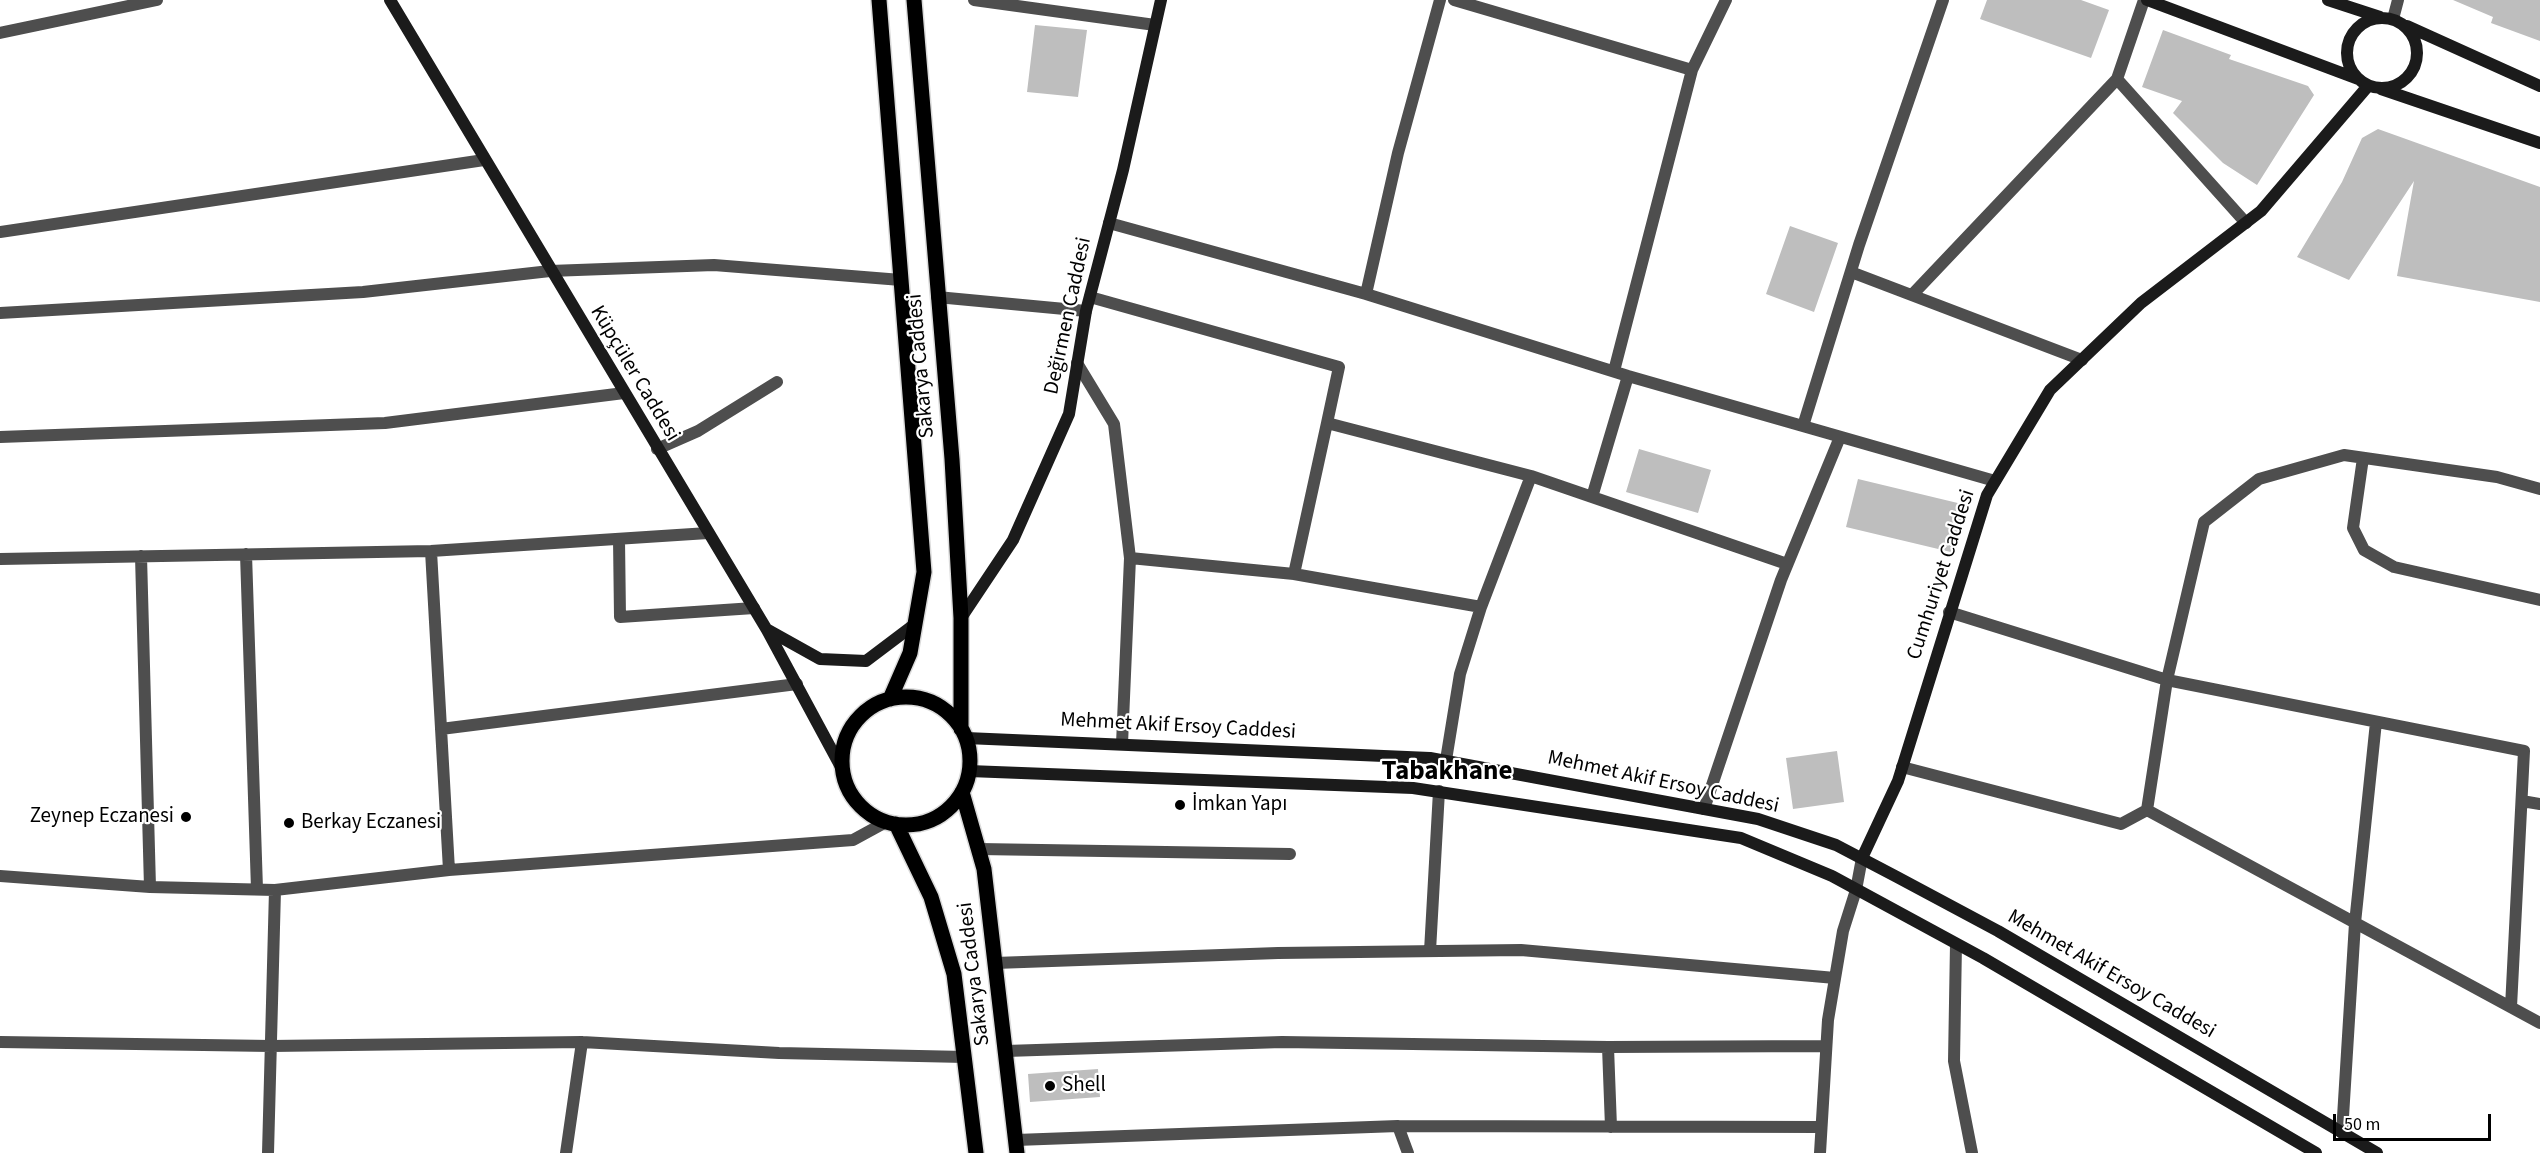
<!DOCTYPE html>
<meta charset="utf-8">
<style>
body{margin:0}
#map{position:relative;width:2540px;height:1153px;overflow:hidden;background:#fff;font-family:"Source Sans 3",sans-serif}
canvas{display:block}
.scale{position:absolute;left:2333px;top:1114px;width:158px;height:27px;box-sizing:border-box;border:3px solid #000;border-top:0;padding-left:8px;font-size:18px;line-height:21px;white-space:nowrap;color:#000;-webkit-text-stroke:4px #fff;paint-order:stroke}
</style>
<div id="map">
<canvas width="2540" height="1153"></canvas>
<div class="scale">50 m</div>
</div>
<script>
const c = document.querySelector('canvas').getContext('2d');
c.lineJoin = 'round';
function fillPath(path, color) { c.fillStyle = color; c.fill(path, 'evenodd'); }
const poly = rows => new Path2D(rows.map(r => 'M' + r).join(''));
function strokePath(path, color, width, dash) { c.strokeStyle = color; c.lineWidth = width; c.lineCap = dash ? 'butt' : 'round'; c.setLineDash(dash || []); c.stroke(path); }
function write(font, color, halo, rows, align = 'center') {
  c.font = font + ' "Source Sans 3",sans-serif'; c.lineWidth = 4.5; c.setLineDash([]); c.textBaseline = 'middle'; c.strokeStyle = halo; c.fillStyle = color; for (const [text, x, y, turn = 0] of rows) {
    c.save(); c.translate(x, y); c.rotate((+turn || 0) * Math.PI / 180); c.textAlign = isNaN(turn) ? turn : align; if (halo) c.strokeText(text, 0, 0); c.fillText(text, 0, 0); c.restore();
  }
}
fillPath(poly([
 [1987,0,2081,0,2109,10,2091,58,1980,19],
 [2453,0,2540,0,2540,41,2491,23,2493,17],
 [1035,25,1087,30,1078,97,1027,92],
 [2163,30,2231,55,2229,59,2308,86,2314,95,2257,185,2223,163,2173,113,2182,101,2142,87],
 [2378,129,2540,187,2540,302,2397,276,2414,181,2349,280,2297,257,2342,182,2362,138],
 [1790,226,1838,243,1814,312,1766,294],
 [1639,449,1711,470,1698,513,1626,492],
 [1858,479,1966,505,1955,553,1846,527],
 [1837,751,1844,802,1793,809,1786,758],
 [1098,1069,1100,1097,1030,1102,1028,1074]
]), '#bebebe');
const primary = poly([
 [879,0,924,572,910,653,890,699],
 [914,0,952,459,961,618,961,729],
 '842 761a64 64 0 1 1 128 0a64 64 0 1 1-128 0Z',
 [962,792,984,869,1017,1153],
 [896,824,931,897,954,974,976,1153]
]);
strokePath(primary, '#dbdbdb', 18);
strokePath(poly([
 [974,0,1155,25],
 [1454,0,1692,70],
 [2393,19,2398,0],
 [0,33,157,0],
 [2117,79,2246,223],
 [1109,223,1366,294,1628,376,1995,481],
 [0,232,484,160],
 [1851,272,2082,360],
 [1366,294,1398,153,1440,0],
 [1912,295,2117,79,2144,0],
 [937,297,1086,311],
 [1090,297,1339,367,1327,423,1531,476,1787,564],
 [0,313,363,292,550,271,714,265,901,280],
 [1077,363,1114,424,1130,558,1122,744],
 [1614,371,1692,70,1726,0],
 [1803,426,1859,245,1943,0],
 [0,437,385,423,624,393],
 [657,449,698,431,777,382],
 [2363,458,2353,528,2364,550,2394,567,2540,600],
 [2540,489,2497,477,2344,455,2259,479,2204,522,2167,680,2147,810,2540,1023],
 [1592,497,1628,376],
 [619,539,620,617,754,608],
 [431,551,449,870],
 [246,554,257,889],
 [141,556,150,887],
 [1130,558,1294,574,1481,607],
 [0,559,431,551,708,533],
 [1294,574,1327,423],
 [1949,612,2167,680,2524,751,2511,1007],
 [441,729,797,684],
 [1446,760,1460,674,1481,607,1531,476],
 [1902,767,2121,824,2147,810],
 [2522,801,2540,804],
 [1704,809,1781,580,1840,437],
 [979,849,1290,854],
 [0,876,150,887,275,890,449,870,853,840,886,822],
 [1956,944,1954,1061,1972,1153],
 [1430,951,1439,791],
 [995,963,1278,953,1521,950,1835,978],
 [0,1042,271,1046,582,1042,779,1053,965,1057],
 [1608,1047,1611,1127],
 [1006,1051,1282,1042,1608,1047,1826,1046],
 [1398,1126,1821,1127],
 [2342,1133,2355,923,2376,722],
 [1016,1140,1398,1126,1408,1153],
 [268,1153,275,890],
 [566,1153,582,1042],
 [1820,1153,1828,1020,1843,931,1856,890,1862,858]
]), '#4e4e4e', 12);
strokePath(poly([
 [390,0,767,630,842,769],
 [2147,0,2358,79],
 [2328,0,2380,17],
 '2347 53a35 35 0 1 1 70 0a35 35 0 1 1-70 0Z',
 [2407,26,2540,86],
 [2381,89,2540,143],
 [961,618,1013,540,1069,414,1086,311,1123,170,1161,0],
 [768,630,820,659,866,661,915,624],
 [966,738,1430,758,1758,819,1836,845,1897,877,1998,931,2377,1153],
 [969,771,1413,788,1741,838,1832,876,1983,958,2316,1153],
 [1862,858,1898,781,1987,495,2050,390,2141,303,2261,211,2368,86]
]), '#1b1b1b', 12);
strokePath(primary, '#000', 15);
for (const [x, y, r, color] of [
 [1180,805,6,"#000"],
 [186,817,6,"#000"],
 [289,823,6,"#000"],
 [1050,1086,6,"#000"]
]) { const dot = new Path2D(); dot.arc(x, y, r, 0, 2 * Math.PI); c.fillStyle = color; c.fill(dot); strokePath(dot, '#fff', 2); }
write('21px', '#000', '#fff', [
 ["Değirmen Caddesi",1069,316,-78],
 ["Sakarya Caddesi",922,366,-95],
 ["Küpçüler Caddesi",634,374,59],
 ["Cumhuriyet Caddesi",1942,575,-72],
 ["Mehmet Akif Ersoy Caddesi",1178,727,3],
 ["Mehmet Akif Ersoy Caddesi",1663,783,12],
 ["Sakarya Caddesi",975,974,-97],
 ["Mehmet Akif Ersoy Caddesi",2111,975,30]
]);
write('21px', '#000', '#fff', [
 ["İmkan Yapı",1192,805],
 ["Zeynep Eczanesi",174,817,"right"],
 ["Berkay Eczanesi",301,823],
 ["Shell",1062,1086]
], 'left');
write('bold 27px', '#000', '#fff', [
 ["Tabakhane",1447,773]
]);
</script>
